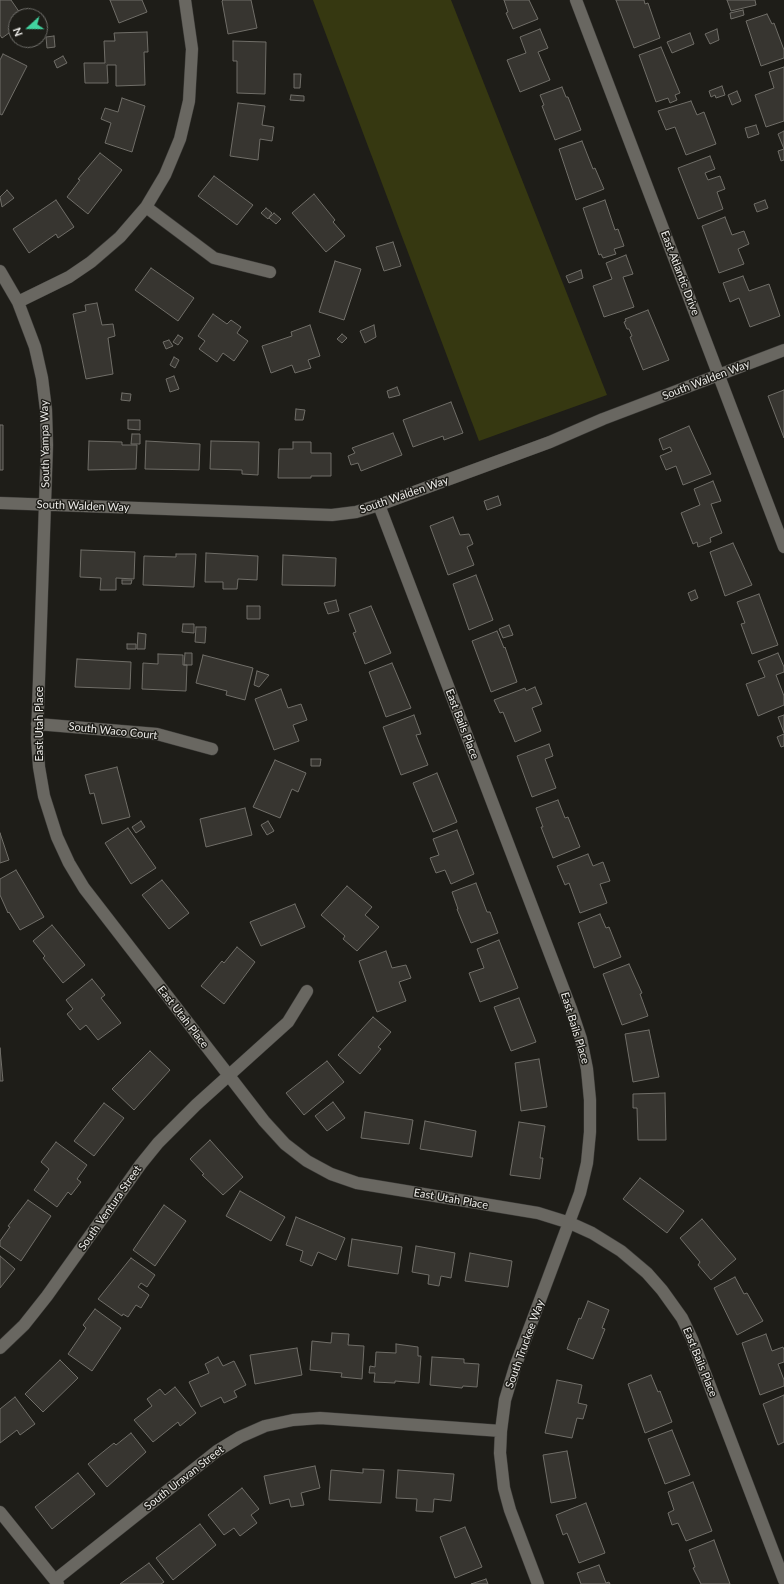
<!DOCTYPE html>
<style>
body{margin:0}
#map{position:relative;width:784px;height:1584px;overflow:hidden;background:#1e1d18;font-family:Lato,sans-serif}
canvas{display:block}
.north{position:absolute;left:8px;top:8px;width:40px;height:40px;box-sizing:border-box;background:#1e1d18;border:1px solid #71706c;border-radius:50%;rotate:249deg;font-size:11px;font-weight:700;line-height:16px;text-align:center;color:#eeedea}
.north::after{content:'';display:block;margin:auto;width:14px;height:18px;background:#42d4a0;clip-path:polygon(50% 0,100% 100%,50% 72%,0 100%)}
</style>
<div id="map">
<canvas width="784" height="1584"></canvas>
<div class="north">N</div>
</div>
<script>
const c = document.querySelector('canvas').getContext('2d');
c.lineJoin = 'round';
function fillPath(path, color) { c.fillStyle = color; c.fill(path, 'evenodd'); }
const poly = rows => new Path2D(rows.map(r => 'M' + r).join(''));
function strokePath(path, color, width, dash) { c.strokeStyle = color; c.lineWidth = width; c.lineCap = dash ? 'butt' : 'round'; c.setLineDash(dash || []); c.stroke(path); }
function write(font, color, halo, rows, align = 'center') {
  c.font = font + ' Lato,sans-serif'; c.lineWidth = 3; c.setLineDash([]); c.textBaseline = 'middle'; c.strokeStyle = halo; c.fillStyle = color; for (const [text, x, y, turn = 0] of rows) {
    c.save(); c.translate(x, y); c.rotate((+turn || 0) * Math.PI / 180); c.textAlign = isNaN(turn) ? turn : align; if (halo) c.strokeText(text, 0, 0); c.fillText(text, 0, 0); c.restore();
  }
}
fillPath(poly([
 [313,0,451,0,607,395,479,441]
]), '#363811');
const building = poly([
 [0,0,11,0,22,16,16,16,16,28,2,38,0,35,0,0],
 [110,0,142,0,147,12,119,23,110,0],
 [223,0,251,0,257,28,228,34,222,1,223,0],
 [504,0,529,0,538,19,513,29,506,13,508,12,504,0],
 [616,0,644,0,645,4,648,3,660,38,634,48,616,0],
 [727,0,755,0,756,5,731,11,727,0],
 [743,10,744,15,731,19,730,13,743,10],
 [767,14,772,24,774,23,784,50,784,58,761,66,746,21,767,14],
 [540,29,548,48,538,52,550,80,520,92,507,60,526,53,520,37,540,29],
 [717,29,719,40,710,44,705,34,717,29],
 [147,32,148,52,144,52,145,85,116,86,116,65,107,65,108,83,85,83,84,63,105,63,104,41,115,41,114,33,147,32],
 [690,33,694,44,672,53,667,42,690,33],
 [54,36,55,47,47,48,46,37,54,36],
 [233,41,266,42,265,94,237,93,237,61,233,61,233,41],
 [661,47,680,93,675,95,677,100,670,103,668,98,656,102,639,55,661,47],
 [3,54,27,66,2,115,0,114,0,60,3,54],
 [63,56,67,63,57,68,54,61,63,56],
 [784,67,784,121,766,127,755,95,774,88,769,72,784,67],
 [294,74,301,74,300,88,294,88,294,74],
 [722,86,725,95,716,98,715,95,711,97,709,91,722,86],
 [562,87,566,97,568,97,581,130,555,140,542,106,544,105,540,95,562,87],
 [737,91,741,101,732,105,728,95,737,91],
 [291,95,304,96,304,101,290,100,291,95],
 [122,98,145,106,132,152,105,143,111,123,101,119,105,108,118,112,122,98],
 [691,101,697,115,704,112,716,144,686,155,675,127,666,130,658,111,691,101],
 [238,103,265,106,262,125,274,127,272,141,260,139,258,160,230,156,238,103],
 [756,125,759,134,748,138,745,128,756,125],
 [784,131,784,160,781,161,778,151,784,149,778,134,784,131],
 [582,141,593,169,595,168,604,189,576,200,559,149,582,141],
 [100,153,122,170,88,214,67,197,80,180,78,179,100,153],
 [710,156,715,169,705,173,708,180,720,176,725,189,717,192,723,209,698,219,678,168,710,156],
 [214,176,253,205,237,225,198,196,214,176],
 [7,190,14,198,2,207,0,197,7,190],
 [314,194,335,220,333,222,345,236,326,252,292,213,314,194],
 [56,200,74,227,58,238,56,234,29,253,13,229,56,200],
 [605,200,615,230,618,229,624,246,614,249,616,254,603,258,601,254,599,255,583,208,605,200],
 [765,200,768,208,757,212,754,204,765,200],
 [266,208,272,213,268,219,261,213,266,208],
 [274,213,281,219,276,224,269,218,274,213],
 [725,217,732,235,744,231,749,244,738,249,744,264,719,273,702,226,725,217],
 [393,242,401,266,384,271,376,247,393,242],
 [626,255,633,274,623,277,634,307,604,317,593,286,612,279,606,263,626,255],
 [335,261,361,269,344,320,319,312,335,261],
 [151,268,194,298,178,321,135,290,151,268],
 [581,270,583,278,569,283,566,276,581,270],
 [743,276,749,291,769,284,780,316,750,327,739,298,730,302,723,283,743,276],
 [97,303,102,325,113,324,115,336,108,338,113,374,86,379,73,314,86,311,85,305,97,303],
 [648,310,669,360,643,370,630,337,632,336,629,329,627,329,624,322,626,321,625,319,648,310],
 [213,314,227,324,231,320,241,327,237,333,248,341,234,361,223,353,217,362,199,349,205,341,198,336,213,314],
 [310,325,320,356,308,360,311,368,295,373,292,365,271,373,262,346,292,336,291,332,310,325],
 [374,325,376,337,365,343,360,331,374,325],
 [342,334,347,338,342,343,337,339,342,334],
 [178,335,183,338,178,345,173,342,178,335],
 [169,340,173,346,166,349,163,342,169,340],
 [174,357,179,360,175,368,170,365,174,357],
 [174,376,179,389,170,392,166,379,174,376],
 [397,387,400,395,389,398,387,391,397,387],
 [784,390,784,438,768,396,784,390],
 [122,393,131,394,130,401,121,400,122,393],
 [451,402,463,433,444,440,443,436,413,447,403,420,451,402],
 [296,409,305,410,303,420,295,420,296,409],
 [128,420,140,420,140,430,128,429,128,420],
 [0,425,3,425,3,470,0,470,0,425],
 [689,426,711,474,683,485,676,466,666,470,660,456,672,451,670,447,663,450,659,439,689,426],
 [393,433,402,455,361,471,358,463,351,465,348,456,355,453,352,448,393,433],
 [132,434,140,434,140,444,131,444,132,434],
 [89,441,122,442,122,445,137,445,136,469,88,470,89,441],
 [146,441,200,444,199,470,145,469,146,441],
 [211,441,259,442,258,475,242,474,242,470,210,469,211,441],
 [293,442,311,442,311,453,331,453,331,476,311,476,311,478,278,478,279,449,293,449,293,442],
 [713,481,721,501,711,504,722,533,710,538,711,542,698,547,697,542,693,544,681,513,700,505,694,489,713,481],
 [498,496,501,505,487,510,484,501,498,496],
 [453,517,460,535,469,534,473,544,467,547,474,565,448,575,430,526,453,517],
 [733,543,752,585,725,596,710,552,733,543],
 [81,550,135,552,134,579,116,578,116,590,100,590,101,578,80,577,81,550],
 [206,553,258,556,257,580,238,579,237,589,223,589,223,582,205,582,206,553],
 [176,554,196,554,194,587,143,585,144,556,176,557,176,554],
 [283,555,336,558,335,586,282,585,283,555],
 [476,575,493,620,469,630,453,584,476,575],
 [122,580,132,580,131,584,122,584,122,580],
 [695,590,698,598,691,601,688,593,695,590],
 [759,594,778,645,752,654,741,624,745,623,737,602,759,594],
 [336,600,339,611,328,614,324,603,336,600],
 [247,606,260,606,260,619,247,619,247,606],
 [371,606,391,653,365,664,353,633,356,632,349,614,371,606],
 [183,624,194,624,194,633,182,632,183,624],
 [509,625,513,635,503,638,499,629,509,625],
 [196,627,206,627,205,643,195,642,196,627],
 [497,631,504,648,505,647,517,682,491,692,472,641,497,631],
 [138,633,146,634,145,649,137,649,138,633],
 [127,644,136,644,136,649,127,649,127,644],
 [185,653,192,653,192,665,184,665,185,653],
 [778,653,784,667,784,672,776,675,784,696,784,705,758,716,746,684,765,677,758,661,778,653],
 [158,654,183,655,183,665,187,665,186,691,142,689,143,663,158,664,158,654],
 [203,655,253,668,245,700,226,695,227,691,196,683,203,655],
 [77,659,131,662,130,689,75,687,77,659],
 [392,663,411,708,386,717,369,672,392,663],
 [257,671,269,675,259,687,254,685,257,671],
 [535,687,542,704,532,708,541,731,515,742,503,712,500,713,494,700,525,688,526,691,535,687],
 [281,689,288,708,301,704,307,720,293,725,299,741,274,750,255,699,281,689],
 [414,715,421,734,416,735,428,765,401,775,383,727,414,715],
 [784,715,784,733,778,717,784,715],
 [784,734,784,746,781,747,777,737,784,734],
 [549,744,553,756,545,759,556,788,532,797,517,756,549,744],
 [311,759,321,759,320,766,311,766,311,759],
 [275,760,306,773,298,792,292,789,280,818,253,807,275,760],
 [117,767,130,817,102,824,94,793,90,794,85,775,117,767],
 [437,773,457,822,433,832,413,783,437,773],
 [558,800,565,818,568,817,580,847,553,858,541,827,543,827,536,808,558,800],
 [245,808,252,835,206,847,200,819,245,808],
 [141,821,145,827,136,833,132,827,141,821],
 [268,821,274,831,267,835,261,825,268,821],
 [128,828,156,868,131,884,105,843,128,828],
 [457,830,474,874,451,884,445,870,436,873,430,858,439,855,433,839,457,830],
 [0,833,9,860,0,863,0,833],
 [588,854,593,866,603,862,610,881,600,884,607,903,580,913,569,883,565,885,557,866,588,854],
 [16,870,44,917,20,930,9,912,8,913,0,895,0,879,16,870],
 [162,880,189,913,169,929,142,895,162,880],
 [476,883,487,912,490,912,498,933,471,943,457,909,458,909,452,892,476,883],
 [347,886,372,907,365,915,379,927,357,951,343,939,345,936,321,915,347,886],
 [295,904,305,927,261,946,250,922,295,904],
 [600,914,606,928,609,927,621,957,594,968,578,923,600,914],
 [52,925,85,965,63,983,43,958,45,956,33,941,52,925],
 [499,940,518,988,480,1002,469,973,484,968,477,949,499,940],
 [237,947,255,962,224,1004,201,986,222,961,224,963,237,947],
 [386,951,392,968,406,965,411,978,399,982,406,1001,377,1012,359,961,386,951],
 [629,964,642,993,640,994,648,1016,622,1025,603,974,629,964],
 [92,979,105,995,101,998,121,1023,98,1040,86,1025,80,1030,67,1014,73,1009,66,1000,92,979],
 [519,998,536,1042,511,1051,494,1007,519,998],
 [373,1017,391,1032,378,1047,381,1049,360,1074,338,1055,373,1017],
 [649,1030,659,1077,633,1082,625,1034,649,1030],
 [0,1048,3,1081,0,1081,0,1048],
 [150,1051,170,1070,134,1110,112,1089,150,1051],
 [539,1059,547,1107,521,1111,515,1063,539,1059],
 [327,1061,344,1082,304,1115,286,1093,327,1061],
 [665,1093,666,1140,638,1140,637,1108,633,1108,633,1094,665,1093],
 [333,1102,345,1118,327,1131,315,1116,333,1102],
 [104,1103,124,1118,94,1156,74,1141,104,1103],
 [365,1112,413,1120,409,1144,361,1138,365,1112],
 [425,1121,476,1131,472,1157,420,1149,425,1121],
 [519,1122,545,1126,540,1158,543,1158,540,1179,510,1175,519,1122],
 [210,1140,243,1177,223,1195,202,1175,204,1174,190,1159,210,1140],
 [56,1142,87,1165,77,1179,81,1182,71,1195,68,1192,57,1207,34,1190,49,1169,41,1162,56,1142],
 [640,1178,684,1211,667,1233,623,1199,640,1178],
 [240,1191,285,1217,271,1241,226,1216,240,1191],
 [28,1200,51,1216,21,1261,0,1246,0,1241,10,1227,8,1226,28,1200],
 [164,1205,186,1221,155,1266,133,1250,164,1205],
 [296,1217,345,1238,336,1260,318,1252,312,1266,300,1261,303,1251,286,1245,296,1217],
 [702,1219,736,1259,711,1280,698,1265,700,1262,680,1238,702,1219],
 [352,1239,402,1247,398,1274,348,1266,352,1239],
 [416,1246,455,1253,451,1278,441,1276,439,1286,428,1284,429,1275,412,1272,416,1246],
 [470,1253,512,1261,508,1287,465,1281,470,1253],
 [0,1256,15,1269,0,1288,0,1256],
 [131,1258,155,1275,147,1287,141,1283,138,1287,149,1295,141,1308,136,1305,128,1317,123,1314,122,1316,98,1299,131,1258],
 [735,1277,744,1294,747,1293,763,1321,737,1335,714,1288,735,1277],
 [588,1301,609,1310,602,1328,605,1329,593,1359,567,1349,579,1318,581,1319,588,1301],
 [95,1309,121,1328,92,1371,68,1354,86,1328,83,1325,95,1309],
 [332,1333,349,1334,348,1345,364,1346,362,1379,341,1377,342,1373,310,1370,312,1341,331,1343,332,1333],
 [766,1334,772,1351,783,1347,784,1350,784,1362,778,1364,784,1380,784,1386,760,1395,742,1343,766,1334],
 [396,1344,418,1347,418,1356,421,1356,419,1383,395,1381,395,1383,374,1382,375,1373,369,1373,370,1366,375,1367,376,1352,396,1353,396,1344],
 [297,1348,302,1375,255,1384,250,1355,297,1348],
 [218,1357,223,1366,234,1361,246,1385,234,1391,237,1397,224,1403,221,1397,201,1407,189,1382,209,1373,205,1364,218,1357],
 [432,1357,464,1359,464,1363,479,1364,477,1387,463,1386,462,1388,430,1385,432,1357],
 [60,1360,78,1378,43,1412,25,1394,60,1360],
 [651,1375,658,1392,660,1391,672,1422,645,1433,628,1384,651,1375],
 [557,1380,582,1385,578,1403,587,1405,583,1419,577,1418,572,1438,545,1433,557,1380],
 [175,1387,196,1413,180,1426,178,1422,153,1442,134,1420,152,1406,147,1399,160,1389,165,1395,175,1387],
 [784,1395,784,1442,778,1445,763,1404,784,1395],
 [15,1397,35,1424,20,1435,17,1430,0,1443,0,1409,15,1397],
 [672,1430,690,1475,665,1484,648,1439,672,1430],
 [131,1433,146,1452,107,1487,88,1464,114,1443,116,1445,131,1433],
 [567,1451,576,1498,551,1503,543,1455,567,1451],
 [315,1466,320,1488,301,1493,304,1505,291,1507,289,1499,270,1504,264,1476,315,1466],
 [363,1469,384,1470,381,1503,329,1500,331,1470,363,1473,363,1469],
 [398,1470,454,1474,451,1501,434,1499,433,1512,416,1511,417,1499,396,1498,398,1470],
 [78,1473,95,1494,52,1529,35,1507,78,1473],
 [693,1482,712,1531,686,1541,678,1523,672,1525,668,1513,674,1510,668,1492,693,1482],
 [242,1488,259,1509,251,1515,257,1523,240,1536,234,1528,224,1535,208,1515,242,1488],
 [586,1503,605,1553,579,1563,567,1533,563,1535,556,1515,586,1503],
 [200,1524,216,1545,173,1580,156,1558,200,1524],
 [465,1527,482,1567,455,1578,440,1537,465,1527],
 [714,1540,730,1584,701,1584,693,1568,695,1567,689,1550,714,1540],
 [149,1563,164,1582,161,1584,120,1584,149,1563],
 [599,1565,606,1583,609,1582,610,1584,581,1584,577,1573,599,1565],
 [486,1579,488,1584,471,1584,486,1579]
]);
fillPath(building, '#373530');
strokePath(building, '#706e68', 1);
const minor = poly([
 [576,0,784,547],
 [146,207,214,258,270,272],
 [0,271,18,302,35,347,42,378,46,410,47,445,37,738,39,767,44,796,57,837,69,863,84,888,264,1121,285,1144,307,1161,331,1174,357,1183,538,1213,570,1223,592,1233,621,1251,647,1273,662,1290,682,1318,692,1339,784,1580],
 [18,302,69,277,91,262,120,237,146,207,165,175,180,139,189,101,192,49,185,0],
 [0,503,332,515,356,512,379,505,550,442,603,419,784,350],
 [379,505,571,1009,581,1039,587,1069,590,1100,590,1132,587,1163,580,1193,515,1367,505,1400,501,1431,500,1453,504,1488,510,1510,538,1584],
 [37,724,157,734,212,749],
 [0,1348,24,1325,47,1296,141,1164,158,1143,196,1105,288,1022,307,991],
 [0,1512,58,1584],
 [55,1580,217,1451,240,1437,265,1426,293,1420,320,1418,501,1431]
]);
strokePath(minor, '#3b3a37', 13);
strokePath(minor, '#696761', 12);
write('11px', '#eeedea', '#1e1d18', [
 ["East Atlantic Drive",680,273,69],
 ["South Walden Way",706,380,-21],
 ["South Yampa Way",45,444,-91],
 ["South Walden Way",404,495,-19],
 ["South Walden Way",83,506,2],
 ["East Utah Place",39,724,-90],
 ["East Bails Place",462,724,69],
 ["South Waco Court",113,731,6],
 ["East Utah Place",183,1017,52],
 ["East Bails Place",575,1028,73],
 ["East Utah Place",451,1199,10],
 ["South Ventura Street",110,1208,-55],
 ["South Truckee Way",525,1344,-70],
 ["East Bails Place",700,1362,68],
 ["South Uravan Street",184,1478,-38]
]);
</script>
